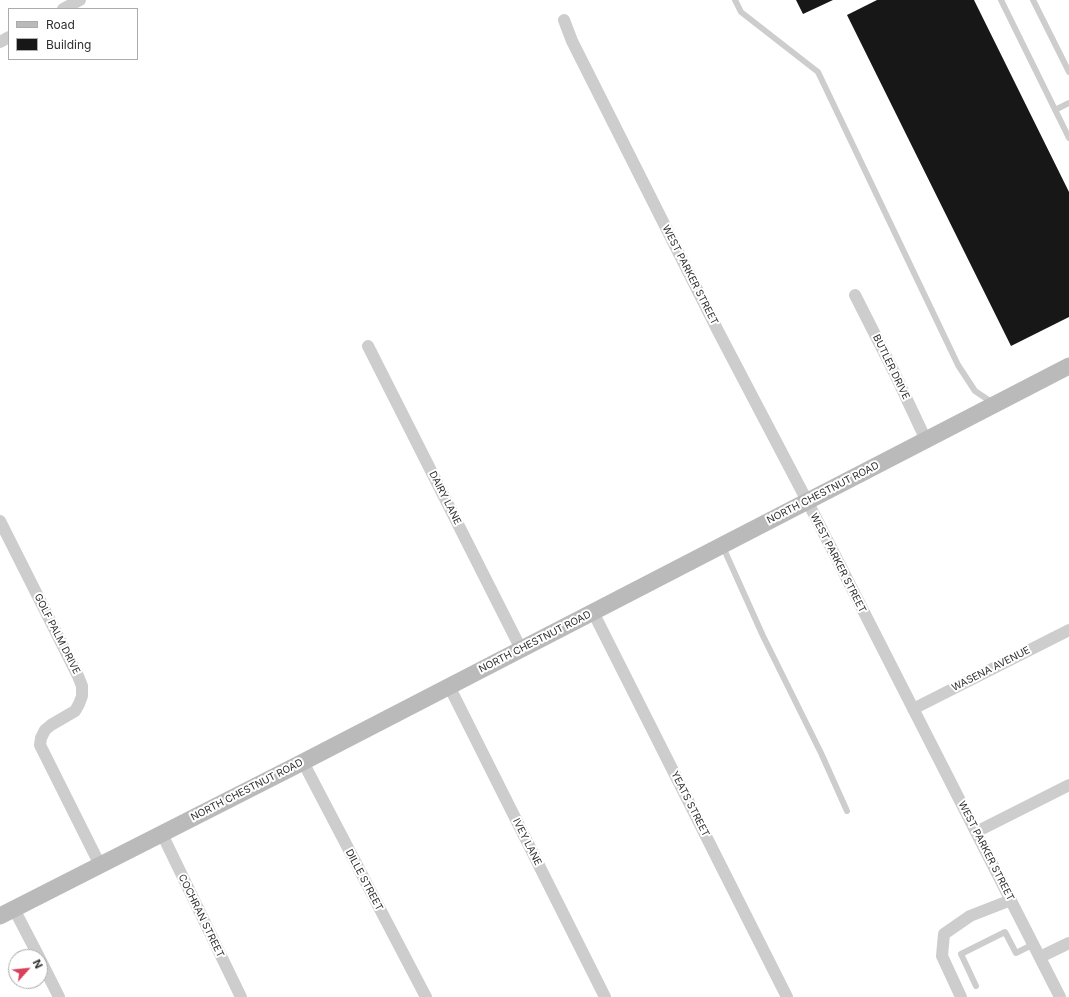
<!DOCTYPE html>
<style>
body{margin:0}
#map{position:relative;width:1069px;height:997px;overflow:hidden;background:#fff;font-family:Inter,sans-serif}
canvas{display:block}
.legend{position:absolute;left:8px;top:8px;width:130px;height:52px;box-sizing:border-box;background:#fff;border:1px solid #acacac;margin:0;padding:5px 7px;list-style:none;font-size:12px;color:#303030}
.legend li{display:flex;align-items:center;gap:8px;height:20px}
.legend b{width:20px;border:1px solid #acacac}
.north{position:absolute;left:8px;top:949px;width:40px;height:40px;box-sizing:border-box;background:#fff;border:1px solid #acacac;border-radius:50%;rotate:63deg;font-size:11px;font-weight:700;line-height:16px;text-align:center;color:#303030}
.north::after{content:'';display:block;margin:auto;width:14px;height:18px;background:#d94059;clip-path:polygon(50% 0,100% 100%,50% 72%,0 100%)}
</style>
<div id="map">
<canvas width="1069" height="997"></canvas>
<ul class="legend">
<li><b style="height:5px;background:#bababa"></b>Road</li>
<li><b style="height:11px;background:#171717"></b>Building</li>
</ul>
<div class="north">N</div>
</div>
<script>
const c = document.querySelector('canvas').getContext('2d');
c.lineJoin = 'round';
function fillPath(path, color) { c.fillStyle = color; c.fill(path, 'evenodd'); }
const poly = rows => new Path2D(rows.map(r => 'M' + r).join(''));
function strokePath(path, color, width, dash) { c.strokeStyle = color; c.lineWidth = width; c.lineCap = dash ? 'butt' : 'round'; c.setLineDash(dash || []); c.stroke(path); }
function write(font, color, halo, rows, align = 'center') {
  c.font = font + ' Inter,sans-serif'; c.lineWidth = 4; c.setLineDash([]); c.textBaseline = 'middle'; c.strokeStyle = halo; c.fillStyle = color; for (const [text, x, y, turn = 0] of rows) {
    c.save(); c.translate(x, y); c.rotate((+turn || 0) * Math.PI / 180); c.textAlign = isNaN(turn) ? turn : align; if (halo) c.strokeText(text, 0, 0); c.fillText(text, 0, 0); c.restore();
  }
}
fillPath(poly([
 [796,0,833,0,803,14],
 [877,0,974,0,1069,192,1069,317,1011,346,847,15]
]), '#171717');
strokePath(poly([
 [735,0,741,12,818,72,958,365,975,391,993,403],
 [1001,0,1069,138],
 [1033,0,1069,72],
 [1055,110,1069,103],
 [723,547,763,636,821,753,847,811],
 [976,986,961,954,1005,932,1016,953,1034,944]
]), '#cdcdcd', 6);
strokePath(poly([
 [63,9,80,0],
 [564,20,572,41,718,331,815,516,1060,997],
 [0,42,9,37],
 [855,295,894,372,926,440],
 [368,346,521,649],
 [0,521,78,676,82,686,82,696,79,704,75,711,51,725,45,730,41,738,40,745,100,865],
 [593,612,787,997],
 [449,686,605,997],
 [913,709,1069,630],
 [303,762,426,997],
 [976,832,1069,785],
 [162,834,241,997],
 [14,909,39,957],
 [1040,957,1069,943],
 [40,959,59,997],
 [961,997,942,956,944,934,970,916,1011,900]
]), '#cdcdcd', 12);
strokePath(poly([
 [0,916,303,762,1069,366]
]), '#bababa', 17);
write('10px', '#303030', '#fff', [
 ["WEST PARKER STREET",690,275,63],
 ["BUTLER DRIVE",891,367,64],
 ["NORTH CHESTNUT ROAD",823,493,-27],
 ["DAIRY LANE",445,498,63],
 ["WEST PARKER STREET",838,563,63],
 ["GOLF PALM DRIVE",57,634,63],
 ["NORTH CHESTNUT ROAD",535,642,-27],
 ["WASENA AVENUE",991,669,-27],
 ["NORTH CHESTNUT ROAD",247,790,-27],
 ["YEATS STREET",690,804,63],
 ["IVEY LANE",527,842,63],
 ["WEST PARKER STREET",986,851,63],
 ["DILLE STREET",364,880,62],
 ["COCHRAN STREET",201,916,64]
]);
</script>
